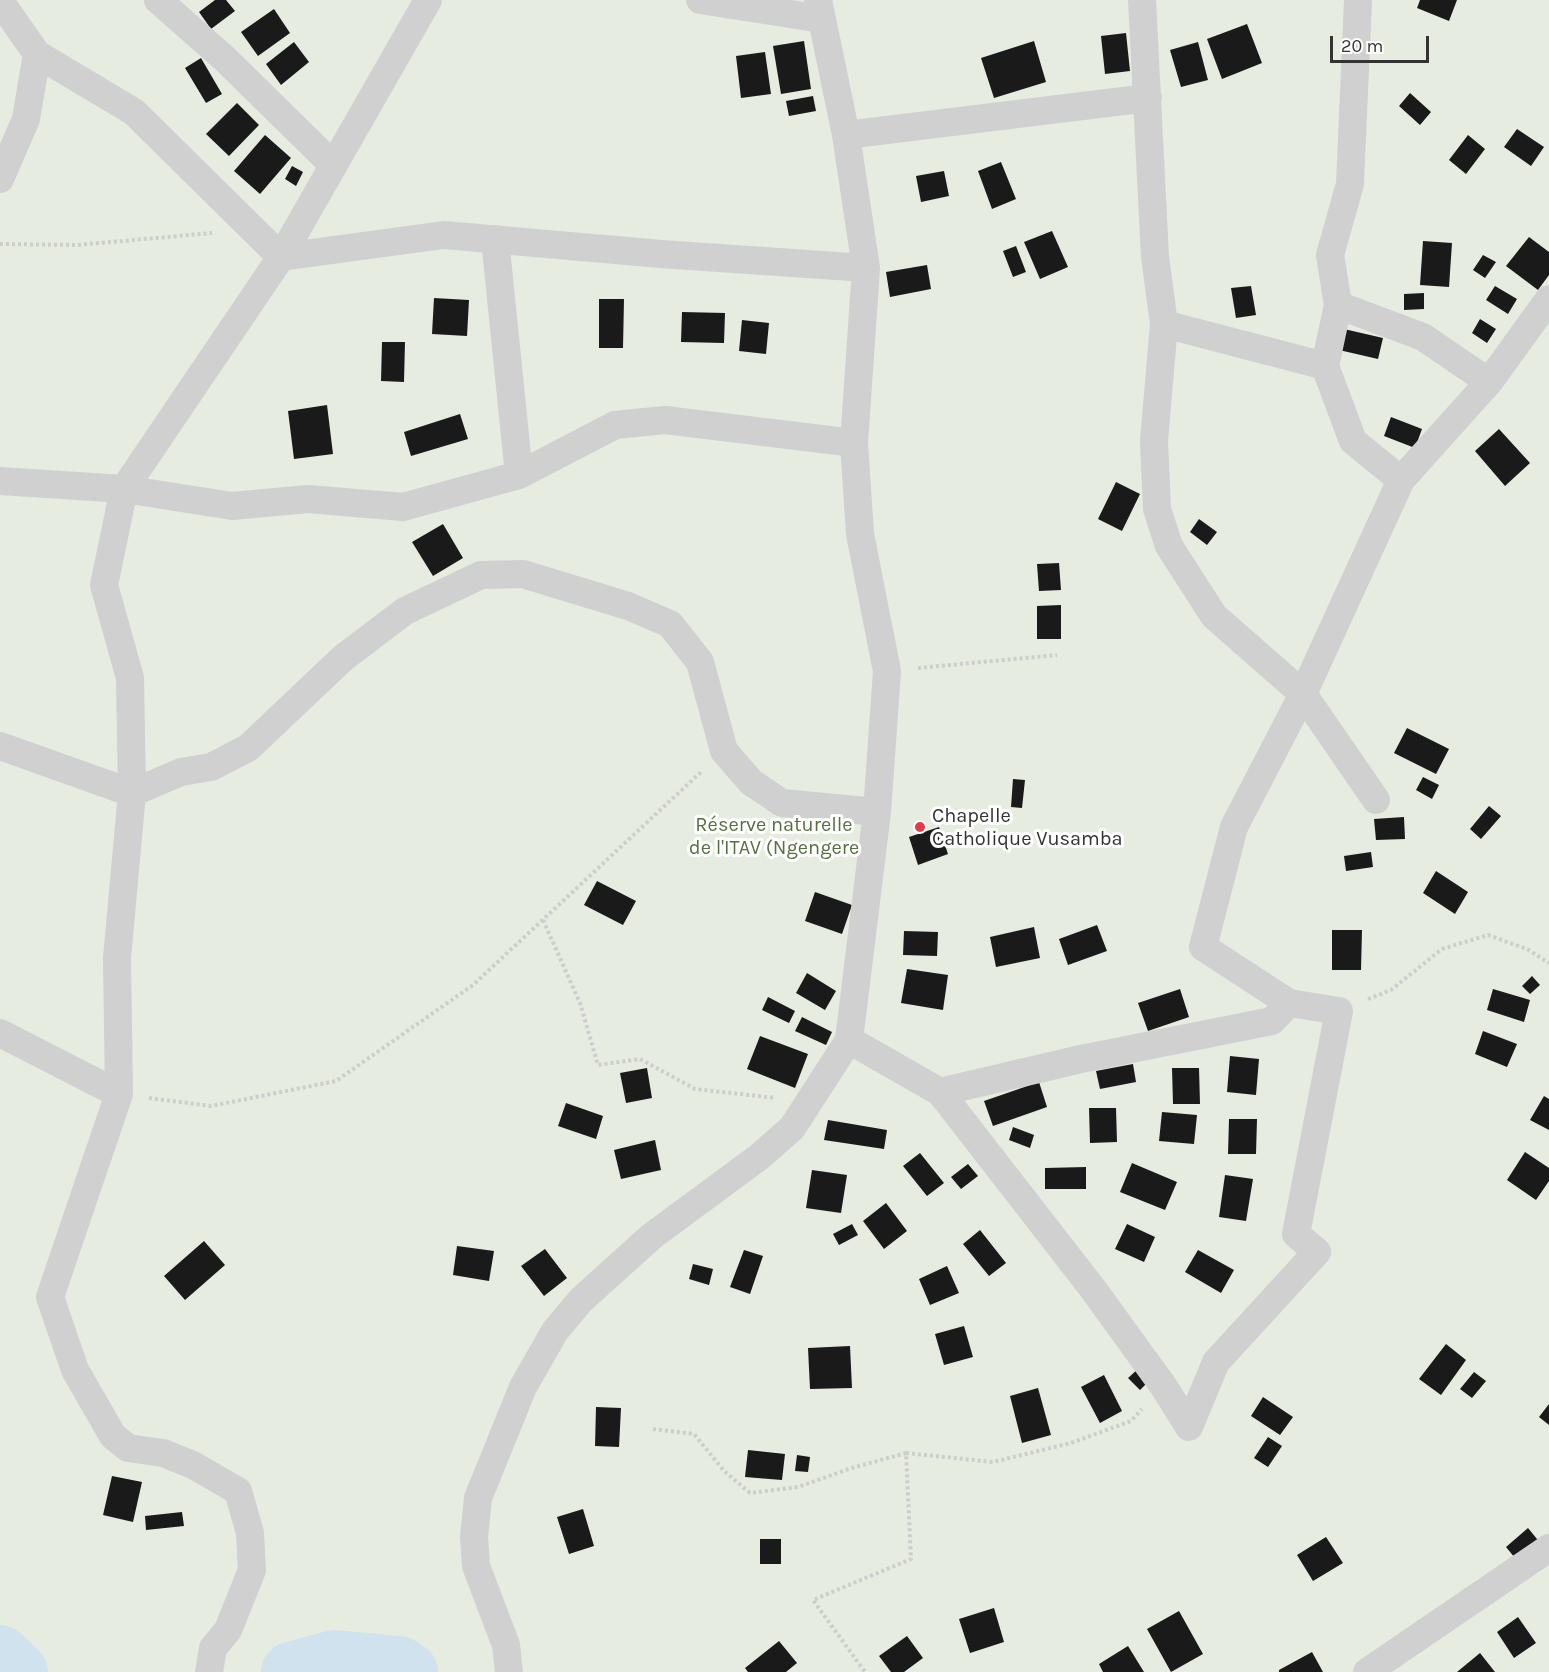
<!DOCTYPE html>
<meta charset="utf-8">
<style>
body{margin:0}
#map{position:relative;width:1549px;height:1672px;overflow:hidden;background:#fff;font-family:Karla,sans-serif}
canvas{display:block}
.scale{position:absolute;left:1330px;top:36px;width:99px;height:27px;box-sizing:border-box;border:3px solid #333;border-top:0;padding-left:8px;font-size:18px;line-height:21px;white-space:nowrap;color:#333;-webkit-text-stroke:4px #fff;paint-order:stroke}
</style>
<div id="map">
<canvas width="1549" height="1672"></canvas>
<div class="scale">20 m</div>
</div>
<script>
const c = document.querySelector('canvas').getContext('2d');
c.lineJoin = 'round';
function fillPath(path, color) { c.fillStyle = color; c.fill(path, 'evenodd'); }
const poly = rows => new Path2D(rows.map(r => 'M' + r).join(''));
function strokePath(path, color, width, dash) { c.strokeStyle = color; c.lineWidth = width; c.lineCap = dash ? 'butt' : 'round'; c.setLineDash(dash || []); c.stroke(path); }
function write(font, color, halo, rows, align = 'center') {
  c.font = font + ' Karla,sans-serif'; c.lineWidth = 6; c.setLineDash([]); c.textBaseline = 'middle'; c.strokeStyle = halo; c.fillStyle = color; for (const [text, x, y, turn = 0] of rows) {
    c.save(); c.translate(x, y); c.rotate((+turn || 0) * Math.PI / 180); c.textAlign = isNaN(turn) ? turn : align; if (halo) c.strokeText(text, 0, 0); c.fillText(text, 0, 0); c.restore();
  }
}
fillPath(poly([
 [0,0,1549,0,1549,1672,0,1672]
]), '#e6ecdf');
strokePath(poly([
 [0,1655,18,1672],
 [291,1672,335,1660,399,1666,408,1672]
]), '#cfe2ee', 60);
fillPath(poly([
 [215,0,226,0,235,11,211,29,199,12],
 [1420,0,1457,0,1449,21,1417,8],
 [274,9,290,33,258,56,241,32],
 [1247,24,1262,63,1222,79,1207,39],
 [1126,33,1130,71,1105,74,1101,36],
 [804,41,811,89,781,94,773,46],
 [1034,41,1046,82,994,98,981,58],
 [294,42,309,62,281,85,266,64],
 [1198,42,1208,80,1181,87,1170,50],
 [765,52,771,94,741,98,736,56],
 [201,58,222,94,206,103,185,68],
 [1410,93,1431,112,1420,125,1399,106],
 [813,96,816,111,789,116,786,101],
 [237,103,259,125,229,156,206,134],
 [1517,129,1544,147,1531,166,1504,147],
 [265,135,291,158,260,194,234,171],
 [1468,135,1485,149,1466,174,1449,160],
 [1001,162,1016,199,992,209,978,171],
 [292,166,303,172,296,186,285,179],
 [944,171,949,196,921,202,916,176],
 [1052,231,1068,267,1040,279,1024,242],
 [1529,237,1549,252,1549,275,1538,290,1506,266],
 [1423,241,1452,243,1449,287,1420,285],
 [1016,246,1026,272,1013,277,1003,251],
 [1483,255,1496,262,1485,278,1473,270],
 [927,265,931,289,890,297,886,272],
 [1251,286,1256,315,1236,318,1231,288],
 [1495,286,1517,299,1508,314,1486,300],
 [1424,293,1424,309,1404,310,1404,294],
 [434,298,469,300,467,336,432,334],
 [599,299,624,299,623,348,599,348],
 [682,312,725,313,724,343,681,342],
 [1480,319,1496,329,1487,343,1472,333],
 [742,320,769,323,766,354,739,351],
 [1344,329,1383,338,1378,359,1339,350],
 [382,342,405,342,404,382,381,381],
 [327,405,333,454,294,459,288,411],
 [460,414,468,439,411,456,404,432],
 [1391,417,1422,429,1415,448,1384,436],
 [1499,429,1530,463,1505,486,1475,451],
 [1116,482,1140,494,1122,531,1098,519],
 [1199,519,1217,532,1207,545,1190,532],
 [443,524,463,558,433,576,412,542],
 [1059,563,1061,590,1039,591,1037,564],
 [1061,605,1061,639,1037,639,1037,606],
 [1407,728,1449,749,1436,774,1394,753],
 [1423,777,1439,785,1432,799,1416,790],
 [1013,779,1025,780,1022,808,1011,807],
 [1489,806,1501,816,1481,839,1470,829],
 [1404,817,1405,839,1376,840,1374,819],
 [939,827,948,854,918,865,909,837],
 [1371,852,1373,867,1346,871,1344,856],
 [1436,871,1468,892,1455,914,1423,893],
 [597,881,636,901,623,925,584,905],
 [815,892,852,905,842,934,805,921],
 [1097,925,1107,951,1068,965,1059,939],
 [1034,927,1040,958,996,967,990,937],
 [1332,930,1362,930,1361,970,1332,970],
 [904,931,938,932,937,956,903,955],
 [907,969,948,975,943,1010,901,1003],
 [807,973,836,991,825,1010,796,993],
 [1532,976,1540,985,1530,994,1522,986],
 [1180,989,1189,1017,1148,1031,1138,1003],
 [1493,989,1530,1000,1524,1022,1487,1010],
 [768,997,795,1011,789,1023,762,1010],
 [802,1017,832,1032,826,1045,795,1031],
 [1483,1031,1517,1044,1507,1067,1475,1054],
 [760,1036,808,1054,795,1088,747,1069],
 [1230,1056,1259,1059,1256,1095,1227,1092],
 [1133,1064,1136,1082,1100,1089,1096,1071],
 [647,1068,652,1098,626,1103,620,1073],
 [1172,1068,1199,1068,1200,1104,1173,1104],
 [1039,1082,1047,1107,993,1126,984,1101],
 [1544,1096,1549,1099,1549,1130,1530,1120],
 [566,1103,603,1116,596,1139,558,1126],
 [1089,1108,1116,1108,1117,1142,1090,1143],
 [1162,1112,1197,1115,1194,1144,1159,1141],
 [1229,1119,1257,1119,1256,1154,1228,1154],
 [828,1120,887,1130,884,1149,824,1140],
 [1013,1127,1034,1135,1030,1148,1009,1140],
 [655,1140,661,1170,621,1179,614,1150],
 [1525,1152,1549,1168,1549,1181,1536,1200,1507,1180],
 [920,1153,944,1183,927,1196,903,1166],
 [1132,1163,1177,1182,1165,1210,1120,1192],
 [968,1164,978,1176,961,1189,951,1177],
 [1086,1167,1086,1189,1045,1189,1045,1168],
 [812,1170,847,1175,841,1213,806,1208],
 [1225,1175,1253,1179,1246,1221,1219,1217],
 [886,1203,907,1231,884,1249,863,1221],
 [852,1224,858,1235,839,1245,833,1234],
 [1127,1224,1155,1237,1144,1262,1115,1249],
 [980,1230,1006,1263,989,1276,963,1244],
 [204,1241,225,1265,185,1300,164,1276],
 [457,1246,494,1251,489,1281,453,1275],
 [545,1249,567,1278,544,1296,521,1266],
 [744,1250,763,1256,750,1294,730,1287],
 [1198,1250,1234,1270,1221,1293,1185,1272],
 [693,1264,713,1269,709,1285,689,1279],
 [947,1266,959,1293,930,1305,919,1279],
 [964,1326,973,1357,944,1365,935,1334],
 [1446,1344,1466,1360,1441,1395,1419,1379],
 [850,1346,852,1388,810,1389,808,1348],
 [1138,1369,1149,1381,1140,1390,1128,1378],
 [1474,1372,1486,1381,1472,1398,1460,1389],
 [1104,1375,1122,1411,1100,1423,1081,1387],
 [1038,1388,1051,1435,1022,1443,1010,1396],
 [1263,1397,1293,1417,1280,1435,1251,1416],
 [1549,1404,1549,1425,1539,1417],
 [596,1407,621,1408,619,1447,595,1446],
 [1268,1437,1282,1446,1268,1467,1254,1458],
 [748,1450,785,1454,782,1480,745,1477],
 [797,1455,810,1457,808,1472,795,1471],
 [112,1476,142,1482,133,1522,103,1515],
 [583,1509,594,1546,569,1554,557,1517],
 [182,1512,184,1526,146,1530,145,1516],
 [1528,1528,1546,1550,1524,1569,1506,1547],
 [1326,1537,1343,1563,1313,1581,1297,1555],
 [760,1539,781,1539,781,1564,760,1564],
 [994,1608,1004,1642,970,1653,959,1619],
 [1179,1611,1203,1654,1171,1672,1147,1629],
 [1518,1617,1536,1643,1514,1658,1497,1632],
 [907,1636,923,1658,904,1672,891,1672,879,1656],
 [779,1641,797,1663,786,1672,748,1672,745,1668],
 [1128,1646,1144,1672,1103,1672,1099,1664],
 [1312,1652,1323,1672,1279,1672,1279,1670],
 [1480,1653,1495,1672,1457,1672]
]), '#1a1a1a');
strokePath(poly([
 [0,244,77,245,212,233],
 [918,668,1057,655],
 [543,920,580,1003,598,1065,640,1059,695,1089,776,1098],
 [1368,999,1391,990,1442,949,1488,935,1527,949,1549,963],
 [149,1098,211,1106,336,1081,473,985,702,771],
 [653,1429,694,1434,724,1471,750,1493,798,1487,852,1468,906,1453,911,1559,813,1600,865,1672],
 [906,1453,993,1462,1071,1443,1131,1421,1142,1409]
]), '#cdcdcd', 4, [3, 3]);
strokePath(poly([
 [158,0,225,59,333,165],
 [700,0,822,19],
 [1142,0,1155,257,1164,324,1154,441,1157,509,1169,546,1214,616,1303,694,1376,800],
 [1358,0,1350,184,1330,255,1338,305,1423,337,1489,382],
 [0,1,37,54,26,119,0,179],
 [37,54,134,112,281,257,444,235,661,254,866,268],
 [846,135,1148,98],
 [495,239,519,475],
 [1164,324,1325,366,1353,441,1401,480],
 [1325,366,1338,305],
 [0,481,124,489,232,506,308,499,403,507,519,475,615,425,665,420,854,443],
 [0,746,132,793,181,772,211,767,248,748,343,658,405,611,481,575,523,574,628,606,670,624,700,662,724,751,751,782,782,803,877,812],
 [0,1033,119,1094],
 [849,1040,940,1092,1081,1059,1272,1021,1289,1003],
 [940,1092,1093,1289,1164,1387,1189,1427,1216,1362,1317,1252,1296,1234,1339,1011,1289,1003,1203,947,1234,827,1303,694,1401,480,1489,382,1549,299],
 [209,1672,213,1648,228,1630,252,1570,250,1533,238,1491,193,1465,163,1453,128,1448,113,1436,75,1370,50,1297,119,1094,117,958,132,793,130,678,104,585,124,489,281,257,428,0],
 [509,1672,506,1645,476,1566,474,1537,478,1498,523,1387,555,1331,581,1300,652,1236,759,1157,792,1128,849,1040,877,812,887,671,860,534,854,443,866,268,846,135,818,0],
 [1367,1672,1549,1548]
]), '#d0d0d0', 28);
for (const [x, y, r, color] of [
 [920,827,6,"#e63946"]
]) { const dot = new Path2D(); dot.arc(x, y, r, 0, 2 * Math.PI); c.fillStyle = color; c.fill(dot); strokePath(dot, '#fff', 2); }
write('20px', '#333', '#fff', [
 ["Chapelle",932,816],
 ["Catholique Vusamba",932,839]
], 'left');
write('20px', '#56703f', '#fff', [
 ["Réserve naturelle",774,825],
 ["de l'ITAV (Ngengere",774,848]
]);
</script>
